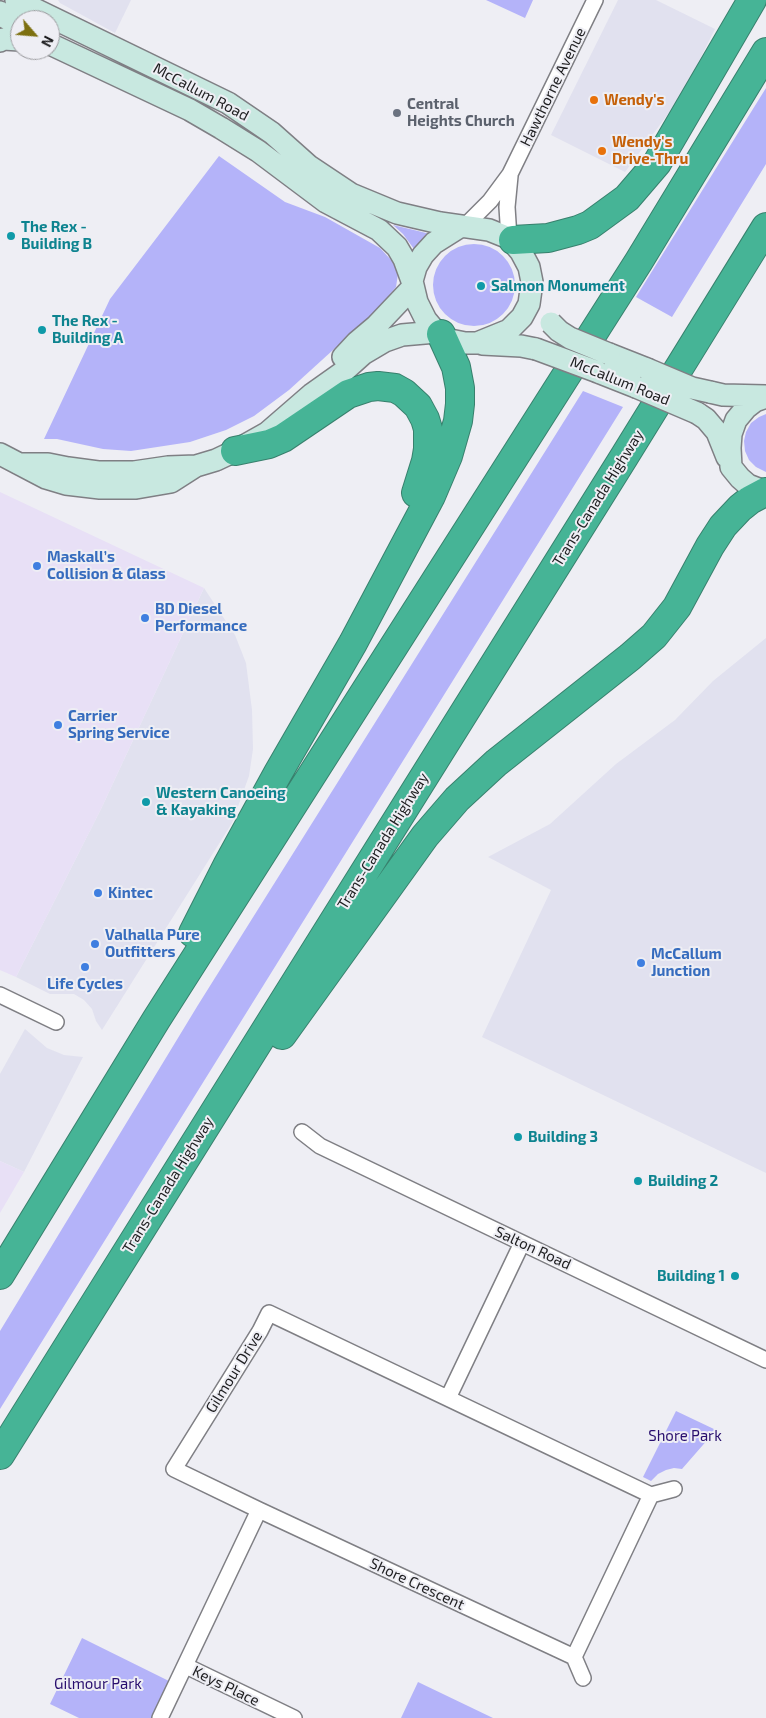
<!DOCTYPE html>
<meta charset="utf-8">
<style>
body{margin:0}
#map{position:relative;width:766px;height:1718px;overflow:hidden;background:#eeeef4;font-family:"Exo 2",sans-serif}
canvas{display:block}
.north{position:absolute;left:10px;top:10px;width:50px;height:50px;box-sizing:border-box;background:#eeeef4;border:1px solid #9b9b9f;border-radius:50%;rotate:117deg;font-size:14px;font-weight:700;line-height:20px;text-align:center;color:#1e1e20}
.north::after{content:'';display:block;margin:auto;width:18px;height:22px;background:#7d7010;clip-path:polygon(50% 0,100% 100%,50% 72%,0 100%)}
</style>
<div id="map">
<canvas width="766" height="1718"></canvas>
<div class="north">N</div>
</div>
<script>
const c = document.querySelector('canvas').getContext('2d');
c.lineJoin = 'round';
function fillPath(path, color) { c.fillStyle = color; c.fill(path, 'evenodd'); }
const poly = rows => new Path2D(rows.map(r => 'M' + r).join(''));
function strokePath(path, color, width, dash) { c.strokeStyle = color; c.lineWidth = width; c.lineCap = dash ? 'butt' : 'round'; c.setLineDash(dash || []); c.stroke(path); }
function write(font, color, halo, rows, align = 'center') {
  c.font = font + ' "Exo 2",sans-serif'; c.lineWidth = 4; c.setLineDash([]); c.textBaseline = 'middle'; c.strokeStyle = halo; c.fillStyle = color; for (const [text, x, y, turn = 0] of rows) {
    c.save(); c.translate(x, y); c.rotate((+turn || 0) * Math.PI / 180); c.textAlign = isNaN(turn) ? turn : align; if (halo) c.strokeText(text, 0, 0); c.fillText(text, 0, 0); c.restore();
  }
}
fillPath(poly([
 [58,0,131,0,115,33,60,3],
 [618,0,656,0,715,29,682,95,625,172,551,135],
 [204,588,235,635,246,663,252,710,253,749,249,776,232,823,102,1030,96,1021,92,1009,84,1000,74,994,50,994,16,977,101,809],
 [766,638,766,1173,482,1037,551,890,488,857,550,824,616,764,675,720,713,681],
 [25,1029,47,1048,64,1055,83,1057,24,1172,0,1161,0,1074]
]), '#e1e1ef');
fillPath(poly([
 [0,492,204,588,101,809,16,977,0,970],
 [0,1161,24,1172,0,1213]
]), '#e8e0f6');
fillPath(poly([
 [486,0,533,0,525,18],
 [766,88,766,164,672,317,636,297],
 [219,156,285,202,325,217,380,248,393,262,398,274,396,287,377,310,289,390,254,416,226,430,190,442,131,451,103,449,57,439,44,439,110,299],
 [393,225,418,231,430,234,414,249,403,234],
 '433 285a41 41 0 1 1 82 0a41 41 0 1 1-82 0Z',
 [583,391,623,407,0,1409,0,1331,198,1005],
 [766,414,766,472,756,467,749,460,745,451,744,441,746,432,751,423,759,417],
 [676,1411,716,1430,682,1469,674,1468,666,1470,658,1474,651,1481,643,1477],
 [82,1638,173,1683,157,1718,79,1718,50,1704],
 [418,1682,493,1718,401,1718]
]), '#b4b3f9');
const street = poly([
 [465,226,490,201,510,174,595,0],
 [509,238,507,207,510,176],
 [0,995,56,1022],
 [302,1132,320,1146,766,1360],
 [448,1398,522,1243],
 [651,1495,574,1657,259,1510,174,1469,260,1331,269,1313,651,1495,674,1489],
 [574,1657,583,1678],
 [186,1666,294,1718],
 [160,1718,259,1510]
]);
const secondary = poly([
 [16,0,228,103,272,133,309,166,351,194,397,213,440,223,489,230,509,238,521,252,529,267,532,282,529,304,522,317,509,330,477,343,465,343,450,340,436,332,426,320,417,302,412,281,416,267,423,255,434,243,461,226],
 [0,12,4,17,20,25],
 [0,41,3,39,20,40],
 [50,44,190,110,221,128,258,151,326,202,379,230,397,247,404,259,412,281],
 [482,344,521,346,536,349],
 [609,354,647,369],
 [343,357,357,342,376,326,413,287],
 [598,372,636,387],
 [710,392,723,395,766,396],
 [766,397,755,401,746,408,736,420,731,434,730,448,731,467,740,478,748,485,766,492],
 [697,413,706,419,717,432,727,457],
 [0,454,46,478,66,484,100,488,136,488,171,482,196,466],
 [20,464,48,464,68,468,98,472,134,472,168,467,196,466,216,460,235,451,267,433,312,394,343,372,363,354,385,341,402,335,436,332]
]);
const highway = poly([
 [513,240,548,238,578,230,590,225,627,198,657,163,752,0],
 [235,451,269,444,283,438,348,394,369,387,378,386,395,388,404,393,418,406,425,419,428,429,428,449,426,461,416,493],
 [193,933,227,866,278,773,353,643,431,496,448,456,458,421,460,404,460,388,456,367,441,334],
 [282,1035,425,836,457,799,496,763,630,657,654,636,677,607,710,546,723,526,740,508,750,500,765,492],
 [0,1275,156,1020,639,261,766,52],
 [0,1455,624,457,766,227]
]);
strokePath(street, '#7f7f84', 18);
strokePath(secondary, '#7f7f84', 24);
strokePath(highway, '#38806d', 30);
strokePath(street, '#fff', 15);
strokePath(secondary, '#c8e8e0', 21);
strokePath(highway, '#46b496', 28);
const secondaryBridge = poly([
 [551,323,559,331,570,338,609,354],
 [536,349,598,372],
 [647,369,692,388,710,392],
 [636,387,697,413]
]);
strokePath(secondaryBridge, '#7f7f84', 24, []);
strokePath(secondaryBridge, '#c8e8e0', 21);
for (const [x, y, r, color] of [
 [594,100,5,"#e8710a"],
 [397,113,5,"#6b7280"],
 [602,151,5,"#e8710a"],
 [11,236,5,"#0f9aa8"],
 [481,286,5,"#0f9aa8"],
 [42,330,5,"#0f9aa8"],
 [37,566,5,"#3f7fe0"],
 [145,618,5,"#3f7fe0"],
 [58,725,5,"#3f7fe0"],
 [146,802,5,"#0f9aa8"],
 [98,893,5,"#3f7fe0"],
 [95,944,5,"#3f7fe0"],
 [641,963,5,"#3f7fe0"],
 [85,967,5,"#3f7fe0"],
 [518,1137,5,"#0f9aa8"],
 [638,1181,5,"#0f9aa8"],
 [735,1276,5,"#0f9aa8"]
]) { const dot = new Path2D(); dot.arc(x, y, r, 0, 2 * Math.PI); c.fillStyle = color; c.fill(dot); strokePath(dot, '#eeeef4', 2); }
write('15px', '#1e1e20', '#eeeef4', [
 ["Hawthorne Avenue",553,87,-64],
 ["McCallum Road",201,92,28],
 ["McCallum Road",620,381,22],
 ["Trans-Canada Highway",598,498,-58],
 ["Trans-Canada Highway",383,841,-58],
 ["Trans-Canada Highway",168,1185,-58],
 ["Salton Road",533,1248,25],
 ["Gilmour Drive",234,1372,-58],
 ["Shore Crescent",417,1584,25],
 ["Keys Place",226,1686,26]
]);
write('bold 15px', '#c56008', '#eeeef4', [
 ["Wendy's",604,100],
 ["Wendy's",612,142],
 ["Drive-Thru",612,159]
], 'left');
write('bold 15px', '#5b616d', '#eeeef4', [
 ["Central",407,104],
 ["Heights Church",407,121]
], 'left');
write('bold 15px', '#0d838f', '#eeeef4', [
 ["The Rex -",21,227],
 ["Building B",21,244],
 ["Salmon Monument",491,286],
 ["The Rex -",52,321],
 ["Building A",52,338],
 ["Western Canoeing",156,793],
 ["& Kayaking",156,810],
 ["Building 3",528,1137],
 ["Building 2",648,1181],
 ["Building 1",725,1276,"right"]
], 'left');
write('bold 15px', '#366cbe', '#eeeef4', [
 ["Maskall’s",47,557],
 ["Collision & Glass",47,574],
 ["BD Diesel",155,609],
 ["Performance",155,626],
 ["Carrier",68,716],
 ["Spring Service",68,733],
 ["Kintec",108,893],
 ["Valhalla Pure",105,935],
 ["Outfitters",105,952],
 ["McCallum",651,954],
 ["Junction",651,971],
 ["Life Cycles",85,984,"center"]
], 'left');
write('15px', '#280e6e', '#eeeef4', [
 ["Shore Park",685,1436],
 ["Gilmour Park",98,1684]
]);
</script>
